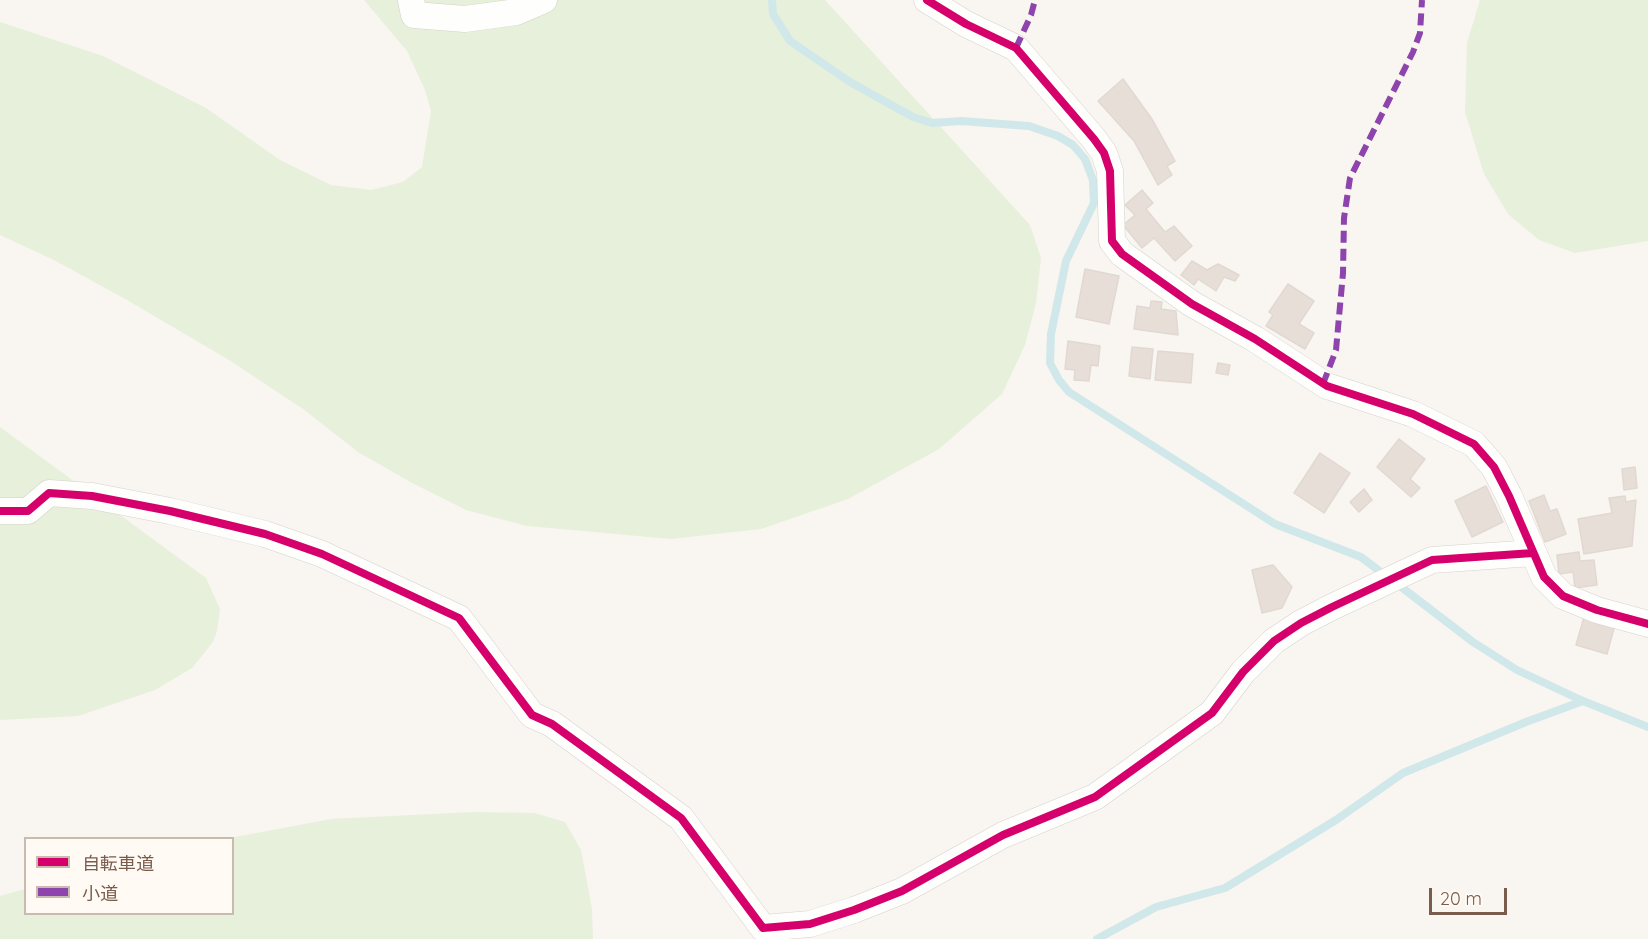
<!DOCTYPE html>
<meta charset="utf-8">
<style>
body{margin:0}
#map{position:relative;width:1648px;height:939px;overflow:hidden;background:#f9f5f0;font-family:Quicksand,"Noto Sans JP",sans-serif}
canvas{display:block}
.legend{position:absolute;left:24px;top:837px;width:210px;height:78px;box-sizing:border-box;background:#fffaf3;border:2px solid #cabbb1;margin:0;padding:8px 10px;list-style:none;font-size:18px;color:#7a5c4d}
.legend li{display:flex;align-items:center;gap:12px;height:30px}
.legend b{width:30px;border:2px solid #cabbb1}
.scale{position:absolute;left:1429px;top:888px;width:78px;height:27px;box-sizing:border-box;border:3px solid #7a5c4d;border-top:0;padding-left:8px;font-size:18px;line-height:21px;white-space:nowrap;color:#7a5c4d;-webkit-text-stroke:4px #fffaf3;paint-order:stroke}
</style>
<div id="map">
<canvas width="1648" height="939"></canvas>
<ul class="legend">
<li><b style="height:8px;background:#d6006c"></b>自転車道</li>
<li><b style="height:8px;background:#8e44ad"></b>小道</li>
</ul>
<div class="scale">20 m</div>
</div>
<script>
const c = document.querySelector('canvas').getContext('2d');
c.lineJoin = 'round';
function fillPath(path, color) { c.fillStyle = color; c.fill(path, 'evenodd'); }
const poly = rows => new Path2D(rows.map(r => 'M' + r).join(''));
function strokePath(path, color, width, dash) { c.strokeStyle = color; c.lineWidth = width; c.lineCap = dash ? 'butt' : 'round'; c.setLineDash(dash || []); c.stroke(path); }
fillPath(poly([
 [364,0,825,0,1030,225,1041,258,1036,303,1025,345,1002,394,939,449,848,499,761,529,671,539,527,526,466,510,414,484,358,452,303,409,229,360,127,300,54,260,0,235,0,22,103,56,206,108,280,160,331,185,371,190,403,182,422,167,431,111,425,90,407,51],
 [1480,0,1648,0,1648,241,1575,253,1539,240,1508,214,1484,174,1465,112,1467,43],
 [0,427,206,578,220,609,217,631,213,642,192,668,155,690,78,716,0,720],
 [474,812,534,813,565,822,581,850,592,909,593,939,0,939,0,896,25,889,26,914,232,914,230,838,331,819]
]), '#e7f0db');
strokePath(poly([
 [772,0,773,14,790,41,850,82,913,117,932,123,961,121,1029,126,1058,136,1073,145,1085,159,1093,180,1094,203,1066,261,1051,334,1050,363,1059,380,1069,392,1275,524,1361,557,1386,576],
 [1396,583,1473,642,1517,670,1583,701,1648,727],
 [1097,939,1156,907,1225,888,1336,820,1403,773,1526,722,1583,701]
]), '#d0e8ea', 8);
const building = poly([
 [1123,79,1152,119,1175,161,1167,166,1172,175,1158,185,1134,141,1098,101,1123,79],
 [1142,190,1153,203,1146,209,1165,232,1174,226,1192,246,1175,261,1154,238,1142,248,1123,225,1135,215,1125,205,1142,190],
 [1192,261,1207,270,1218,264,1239,275,1235,281,1224,277,1216,291,1198,279,1194,285,1181,275,1192,261],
 [1085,269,1119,276,1109,324,1076,317,1085,269],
 [1288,284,1314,301,1299,324,1314,333,1305,349,1266,326,1273,315,1269,312,1288,284],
 [1151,301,1162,302,1161,309,1176,311,1178,335,1134,329,1137,306,1150,308,1151,301],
 [1068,341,1100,346,1098,366,1091,365,1089,381,1074,380,1075,370,1065,369,1068,341],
 [1132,347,1153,349,1150,379,1129,376,1132,347],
 [1158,351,1193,354,1191,383,1155,380,1158,351],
 [1218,363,1230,365,1228,375,1216,373,1218,363],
 [1399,439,1425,459,1410,479,1420,488,1411,497,1377,467,1399,439],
 [1320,453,1350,473,1324,513,1294,493,1320,453],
 [1635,467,1637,488,1624,490,1622,469,1635,467],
 [1486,486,1503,522,1472,537,1455,501,1486,486],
 [1364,489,1372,500,1359,512,1350,502,1364,489],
 [1544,495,1550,511,1557,509,1566,534,1545,542,1529,501,1544,495],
 [1625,496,1626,502,1636,500,1632,546,1584,554,1578,519,1612,513,1609,498,1625,496],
 [1579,552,1580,561,1594,560,1597,585,1575,588,1573,572,1559,574,1557,555,1579,552],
 [1273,565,1292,587,1282,608,1262,613,1252,570,1273,565],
 [1584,617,1615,625,1607,654,1576,645,1584,617]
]);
fillPath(building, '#e6ded7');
strokePath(building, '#e2d8d2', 1.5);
const street = poly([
 [411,0,414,15,465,19,516,12,544,0],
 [927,0,966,24,1016,48,1094,139,1104,153,1110,171,1112,241,1122,254,1192,304,1255,339,1327,386,1413,414,1474,444,1494,467,1509,496,1544,577,1563,596,1597,610,1648,624],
 [0,511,28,511,49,493,92,496,170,511,265,534,322,554,459,618,532,715,552,724,681,818,763,928,810,924,854,910,902,891,1003,835,1095,797,1212,713,1243,672,1274,641,1301,623,1332,607,1432,560,1533,553]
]);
strokePath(street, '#d7d1cb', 27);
strokePath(street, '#fefefd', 26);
strokePath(poly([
 [1016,48,1031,15,1035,0],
 [1323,384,1336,350,1343,273,1344,218,1350,178,1413,52,1420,33,1422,0]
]), '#8e44ad', 6, [12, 6]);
strokePath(poly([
 [927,0,966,24,1016,48,1094,139,1104,153,1110,171,1112,241,1122,254,1192,304,1255,339,1327,386,1413,414,1474,444,1494,467,1509,496,1544,577,1563,596,1597,610,1648,624],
 [0,511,28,511,49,493,92,496,170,511,265,534,322,554,459,618,532,715,552,724,681,818,763,928,810,924,854,910,902,891,1003,835,1095,797,1212,713,1243,672,1274,641,1301,623,1332,607,1432,560,1533,553]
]), '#d6006c', 8);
</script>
